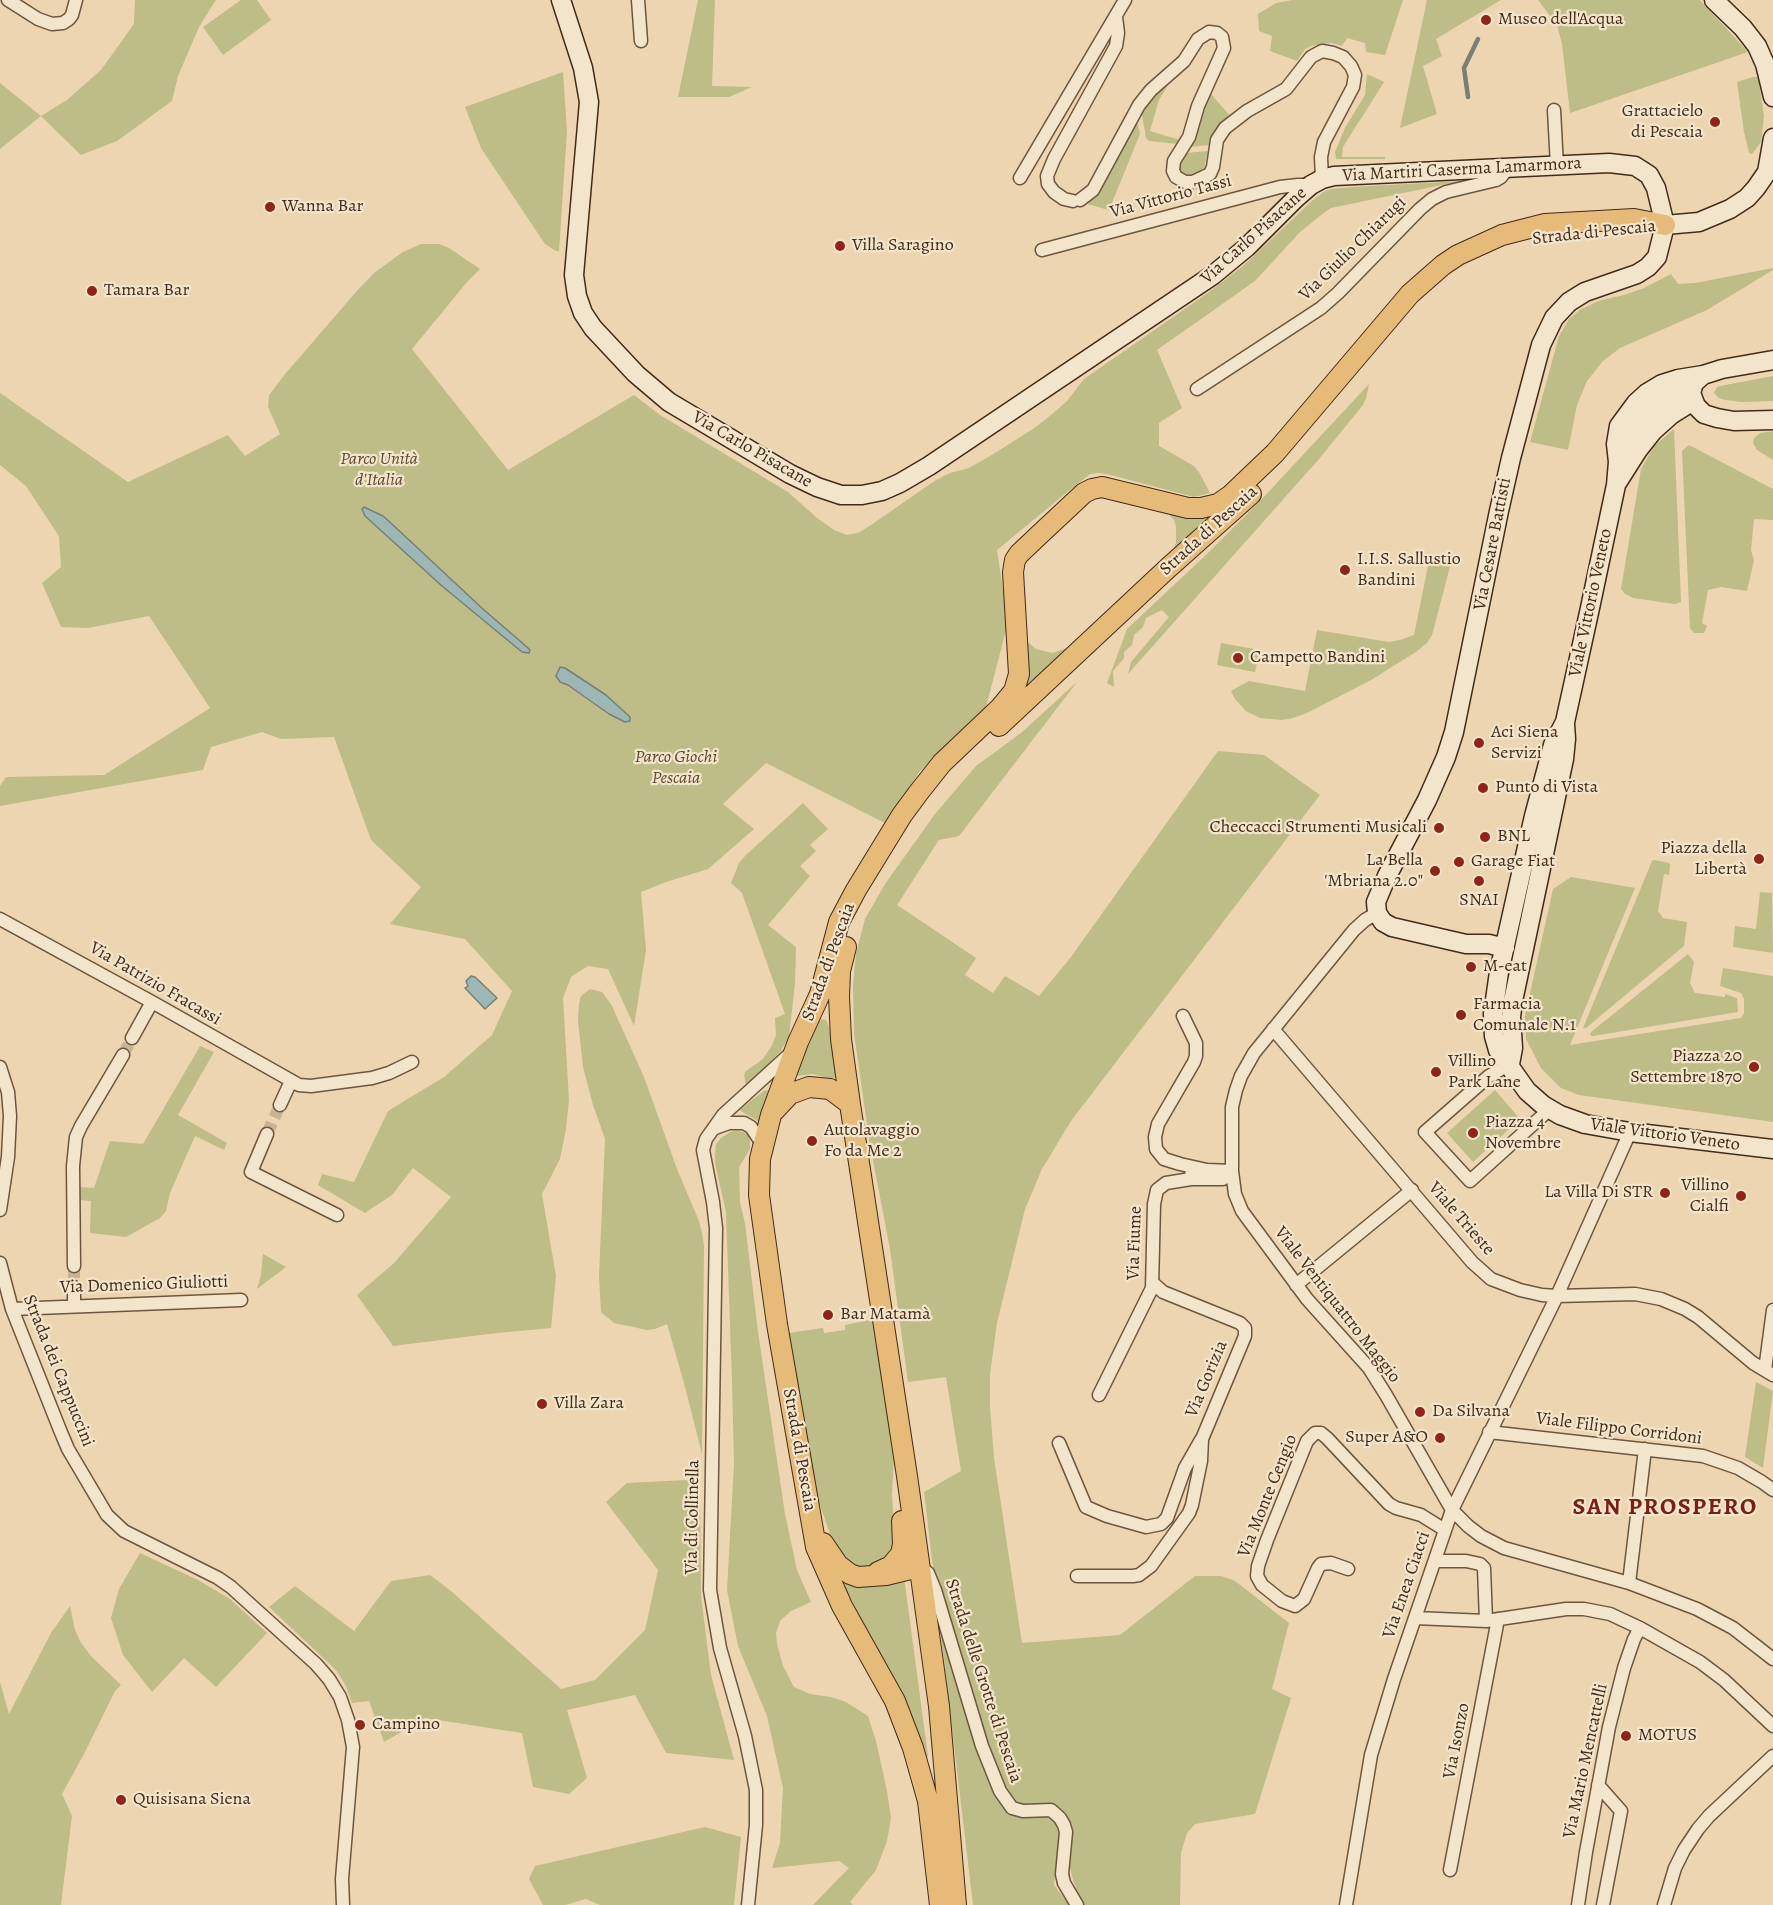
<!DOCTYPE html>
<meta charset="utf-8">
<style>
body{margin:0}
canvas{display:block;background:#ecd5b0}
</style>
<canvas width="1773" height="1905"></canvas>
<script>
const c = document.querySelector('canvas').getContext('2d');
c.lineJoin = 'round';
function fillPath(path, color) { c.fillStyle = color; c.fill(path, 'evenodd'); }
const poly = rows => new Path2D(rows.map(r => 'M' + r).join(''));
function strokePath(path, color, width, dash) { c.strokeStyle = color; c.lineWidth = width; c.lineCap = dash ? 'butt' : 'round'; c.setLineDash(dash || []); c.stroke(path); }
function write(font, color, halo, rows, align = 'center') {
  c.font = font + ' Alegreya,serif'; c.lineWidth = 4.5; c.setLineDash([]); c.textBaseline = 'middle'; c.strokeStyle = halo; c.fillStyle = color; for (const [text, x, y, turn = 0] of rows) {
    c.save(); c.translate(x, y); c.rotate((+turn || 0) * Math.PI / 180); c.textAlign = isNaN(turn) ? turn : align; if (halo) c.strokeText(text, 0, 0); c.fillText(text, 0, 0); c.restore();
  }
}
fillPath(poly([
 [135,0,216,0,199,27,178,76,172,101,117,141,81,155,41,116,0,149,0,83,41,116,67,100,101,70,134,24],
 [241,0,257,0,271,20,223,55,203,27],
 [698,0,715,0,712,86,752,87,729,97,678,97],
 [1293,0,1403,0,1385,55,1366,52,1365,43,1347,38,1342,46,1331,43,1311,46,1305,49,1297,61,1270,51,1272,36,1259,31,1258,14,1276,3],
 [1427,0,1501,0,1436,39,1442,56,1423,66,1437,114,1400,128],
 [1538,0,1700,0,1748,52,1570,113,1562,44,1557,25],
 [563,72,567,131,559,251,556,251,545,244,481,148,465,107],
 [1367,74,1384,82,1343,147,1342,157,1385,157,1385,159,1336,159,1335,152,1345,128,1365,95],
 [1753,77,1757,77,1759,83,1764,116,1761,142,1752,154,1749,153,1744,132,1737,82],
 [1172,78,1159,100,1150,131,1180,140,1178,144,1149,141,1146,138,1141,109,1151,97],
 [1210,93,1231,117,1220,126,1212,137,1210,145,1189,147,1202,109],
 [1136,116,1140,134,1109,210,1087,204,1098,187],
 [1208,151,1203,172,1190,178,1178,172,1177,164,1185,153],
 [1461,181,1331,208,1325,212,1300,232,1255,281,1157,350,1182,408,1159,423,1159,446,1194,466,1199,472,1210,493,1194,497,1107,474,1098,473,1090,474,1066,493,997,550,1004,597,1006,630,985,711,920,771,885,823,766,763,723,804,754,829,708,869,666,882,641,892,646,950,634,1026,608,969,588,966,571,977,563,998,569,1100,566,1129,560,1159,542,1194,556,1276,551,1328,497,1333,393,1346,357,1295,394,1263,451,1197,413,1168,392,1195,365,1213,318,1185,322,1174,354,1182,388,1111,444,1077,492,1035,512,991,465,939,390,924,421,887,371,840,334,737,281,739,262,732,211,747,203,770,0,806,0,786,6,777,104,775,210,708,149,616,88,628,61,627,42,583,61,567,59,536,26,486,0,465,0,393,128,482,228,435,245,456,280,434,268,407,269,395,286,373,356,292,374,273,403,252,421,244,439,244,449,248,480,269,467,282,412,349,508,470,634,395,660,415,788,492,817,518,834,530,847,535,858,533,871,525,936,480,950,473,969,468,990,456,1033,429,1051,415,1067,401,1084,379,1209,292,1243,266,1313,200,1323,192,1331,189,1353,187],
 [1773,268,1773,270,1707,310,1620,348,1603,361,1587,381,1577,405,1568,450,1530,442,1559,336,1569,319,1580,310,1598,301,1624,295,1644,288,1671,274,1678,284,1695,283],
 [1773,376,1773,401,1742,402,1725,400,1719,398,1714,393,1717,387,1720,386],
 [1369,384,1366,399,1363,405,1319,459,1128,674,1131,662,1169,617,1162,610,1146,618,1143,627,1134,635,1132,645,1124,652,1124,658,1113,671,1114,687,1107,683,1127,629,1207,554,1261,500],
 [1674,429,1681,602,1675,604,1633,598,1625,594,1621,589,1641,469,1654,446],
 [1773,431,1773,460,1757,450,1753,443,1754,438,1760,433],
 [1689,445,1773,489,1773,520,1754,519,1751,550,1754,560,1747,591,1721,587,1708,590,1702,623,1707,626,1704,633,1694,633,1690,628,1682,451],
 [1224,508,1170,556,1176,543,1176,527,1174,520,1164,509,1203,517,1211,516],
 [1430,556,1452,559,1432,635,1427,643,1416,652,1371,680,1307,713,1293,718,1282,720,1260,718,1246,711,1235,699,1231,691,1249,681,1305,691,1317,630,1389,642,1400,640,1414,635],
 [1025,640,1036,649,1052,653,1067,648,1075,642,1015,700],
 [1221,643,1260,650,1255,672,1217,665],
 [1077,682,959,836,939,840,897,905,976,958,965,975,993,993,1005,976,1039,996,1071,957,1218,751,1264,755,1320,795,1071,1121,1042,1169,1025,1209,997,1323,990,1374,990,1407,994,1458,1022,1643,1120,1635,1195,1576,1221,1576,1233,1580,1243,1587,1289,1623,1272,1689,1291,1698,1255,1814,1195,1824,1187,1833,1181,1853,1180,1905,1083,1905,1074,1883,1070,1868,1070,1847,1059,1840,1054,1885,1069,1905,973,1905,924,1492,961,1471,946,1377,908,1382,890,1249,870,1145,854,1033,853,986,856,954,865,919,885,884,935,814,976,766,1021,733],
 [803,803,828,829,810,845,816,851,800,866,810,876,768,925,796,947,795,983,789,1037,780,1052,749,1084,746,1085,744,1075,746,1071,763,1059,772,1045,776,1035,775,1018,785,1014,742,893,731,883,739,863,746,855],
 [1654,860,1669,863,1670,865,1669,875,1664,874,1658,911,1663,918,1687,922,1684,946,1586,1028,1583,1028,1652,861],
 [1571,877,1635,888,1570,1045,1741,1018,1744,1013,1744,999,1741,993,1720,986,1723,968,1773,976,1773,1122,1579,1095,1561,1088,1541,1068,1526,1039,1525,1016,1553,889],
 [1760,892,1772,893,1773,953,1733,947,1735,926,1756,929],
 [1688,954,1694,962,1690,983,1695,993,1725,997,1725,994,1737,998,1738,1012,1593,1036,1590,1035,1591,1032],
 [590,989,602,992,612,1006,644,1077,677,1169,699,1221,702,1233,704,1246,702,1454,684,1383,667,1324,655,1329,647,1330,614,1323,601,1312,599,1276,605,1139,593,1105,583,1067,578,1021,579,1004,581,996],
 [822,1019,826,1020,829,1027,837,1074,836,1077,832,1079,812,1074,797,1076,796,1071,819,1022],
 [200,1046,214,1052,178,1115,227,1143,224,1150,195,1136,170,1193,166,1211,160,1218,126,1237,90,1233,91,1201,79,1200,79,1187,94,1188,110,1141,143,1144],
 [765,1090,769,1091,771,1096,758,1121,739,1110],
 [1495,1090,1520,1119,1473,1162,1447,1133],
 [737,1131,744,1132,749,1136,750,1142,750,1149,739,1167,740,1203,745,1223,758,1332,785,1514,797,1570,811,1602,791,1611,780,1621,776,1633,777,1644,783,1666,794,1687,810,1694,831,1697,846,1702,868,1716,876,1741,887,1791,891,1818,887,1841,876,1870,850,1902,853,1905,813,1905,849,1868,839,1861,772,1868,780,1843,783,1788,767,1716,738,1646,727,1590,734,1464,732,1381,726,1212,715,1163,715,1153,716,1144,721,1138,730,1132],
 [263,1254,286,1267,257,1289,261,1275],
 [874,1319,894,1454,892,1496,895,1535,894,1545,890,1555,881,1565,859,1569,848,1565,835,1549,817,1496,812,1479,788,1333,823,1328,824,1333,845,1330,845,1325],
 [1756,1382,1773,1391,1763,1468,1745,1457],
 [687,1480,700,1494,701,1596,711,1675,734,1760,666,1753,635,1695,567,1710,587,1778,569,1794,533,1787,522,1733,425,1718,384,1742,369,1701,352,1703,346,1686,336,1670,269,1607,295,1586,354,1631,391,1581,430,1575,451,1591,561,1689,595,1680,645,1630,658,1570,606,1502,627,1483],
 [140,1553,198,1580,230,1599,267,1633,216,1687,184,1658,152,1692,123,1655,111,1618,119,1589],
 [842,1577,904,1577,928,1756,924,1761,893,1682,842,1581],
 [70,1606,75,1630,81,1643,91,1656,121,1685,115,1691,84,1754,62,1794,72,1816,61,1905,0,1905,0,1682,9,1714,51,1633],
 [705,1827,741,1837,734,1905,600,1905,586,1899,565,1905,543,1905,529,1879,535,1866]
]), '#bebc87');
const water = poly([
 [364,507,383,516,393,525,484,610,527,647,530,650,529,653,522,652,442,586,365,516,362,509,364,507],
 [560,667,565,668,606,695,630,717,630,721,625,722,609,714,568,685,560,682,556,676,560,667],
 [471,976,475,977,497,998,485,1009,465,988,468,986,466,981,471,976]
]);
fillPath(water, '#9db6b6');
strokePath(water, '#797e77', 1.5);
strokePath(poly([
 [1468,97,1464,68,1478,39]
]), '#797e77', 4.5);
strokePath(poly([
 [123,1055,132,1038],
 [267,1134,280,1105],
 [74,1266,74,1287]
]), '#cab392', 12, [12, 6]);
const street = poly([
 [8,0,38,19,52,24,63,23,69,19,72,15,76,0],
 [638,0,641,41],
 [1554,110,1557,166],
 [1020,178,1125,0],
 [1080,200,1093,190,1139,105,1151,90,1184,61,1198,39,1209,32,1217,33,1222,37,1224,48,1198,106,1189,137,1174,161,1173,171,1176,177,1185,182,1193,182,1210,174,1213,167,1217,140,1225,128,1247,111,1286,89,1311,57,1322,51,1333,53,1343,57,1351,66,1355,75,1353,87,1324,142,1321,157,1322,179],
 [1073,201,1064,199,1054,192,1048,184,1047,176,1054,159,1116,46,1118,33,1116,17],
 [1042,250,1280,187,1298,185,1311,185],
 [1197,389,1321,308,1338,293,1420,209,1432,199,1446,192,1496,180,1501,177,1508,168],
 [1377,913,1365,920,1354,930,1254,1053,1241,1076,1236,1090,1232,1107,1232,1171,1235,1194,1242,1211,1307,1299,1369,1368,1386,1395,1452,1510,1468,1526,1481,1536,1504,1548,1629,1583,1697,1609,1733,1628,1773,1659],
 [0,919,152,1002,299,1085,311,1086,372,1078,389,1073,412,1062],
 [1183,1016,1196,1043,1196,1056,1194,1062,1158,1124,1155,1137,1156,1149,1164,1159,1180,1164,1207,1170,1232,1171],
 [1273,1029,1472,1262,1491,1279,1520,1290,1542,1295,1557,1296,1635,1294,1661,1299,1685,1309,1698,1317,1753,1363,1773,1375],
 [132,1038,152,1002],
 [1510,1064,1489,1076,1425,1132,1470,1181,1550,1109],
 [0,1067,8,1092,10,1116,8,1157,0,1210],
 [280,1105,291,1081],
 [715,1128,729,1123,744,1123,751,1127,763,1145],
 [267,1134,251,1172,337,1215],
 [1191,1179,1223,1179],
 [0,1263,12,1309,60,1430,68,1449,107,1515,124,1531,218,1578,231,1587,316,1664,329,1679,340,1697,348,1720,353,1747,342,1879,343,1905],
 [74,1266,73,1166,76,1137,81,1126,123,1055],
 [1296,1285,1412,1190],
 [74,1287,74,1306],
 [12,1309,241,1300],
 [1765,1370,1773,1310],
 [1099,1395,1152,1288,1154,1204,1157,1190,1166,1183,1191,1179,1192,1167],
 [1489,1432,1703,1456,1738,1468,1762,1482,1773,1490],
 [1059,1443,1086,1507,1107,1516,1146,1527,1161,1524,1167,1518,1185,1468,1201,1440],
 [1435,1561,1466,1561,1480,1564,1484,1568,1486,1621],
 [923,1569,928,1573,935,1590,982,1746,1000,1791,1012,1808,1023,1811,1051,1810,1060,1818,1064,1825,1066,1832,1062,1874,1064,1883,1077,1905],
 [1348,1569,1331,1563,1321,1564,1318,1568,1304,1599,1295,1606,1282,1601,1262,1585,1257,1576,1258,1566,1267,1540,1307,1441,1315,1433,1321,1433,1327,1438,1389,1504,1396,1508,1421,1515,1445,1530],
 [1077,1576,1133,1576,1139,1575,1151,1566,1189,1513,1192,1505,1201,1461,1202,1439,1245,1336,1245,1328,1240,1323,1163,1292,1153,1283],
 [1629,1583,1645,1449],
 [1415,1618,1486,1621,1566,1609,1584,1609,1610,1614,1640,1628,1700,1662,1724,1680,1773,1726],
 [1598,1785,1621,1811,1603,1905],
 [1450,1870,1498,1619],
 [748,1905,756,1825,756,1790,745,1736,720,1648,710,1590,716,1228,713,1202,703,1150,706,1139,723,1115,791,1053],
 [1346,1905,1371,1755,1394,1679,1452,1510,1557,1296,1630,1132],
 [1578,1905,1586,1852,1609,1727,1624,1668,1634,1639,1640,1628],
 [1664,1905,1675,1868,1684,1850,1698,1829,1709,1816,1773,1756]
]);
const secondary = poly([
 [561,0,583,68,589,102,574,275,577,296,583,313,593,328,636,374,669,402,790,474,817,487,841,495,862,495,882,491,900,483,929,466,1213,275,1247,247,1296,198,1311,185,1322,179,1334,176,1609,163,1635,166,1649,175,1656,188,1665,225,1657,257,1648,267,1637,274,1585,292,1569,302,1554,318,1541,345,1511,458,1499,511,1454,732,1446,757,1427,800,1387,876,1376,902,1377,913,1383,922,1392,927,1466,944,1489,944,1505,948],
 [1714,0,1743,28,1757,46,1765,64,1773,97],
 [1665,225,1699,222,1730,209,1747,198,1756,188,1767,172,1773,138],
 [1773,360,1722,369,1703,375,1678,379,1662,384,1647,393,1636,403,1619,426,1616,444,1618,462,1616,485,1590,608,1565,722,1553,745,1534,816,1499,972,1493,1014,1494,1036,1498,1050,1527,1091,1543,1105,1560,1115,1585,1124,1630,1132,1773,1149],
 [1703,375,1694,383,1691,393,1696,406,1704,414,1717,418,1734,421,1773,420],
 [1619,460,1639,422,1650,411,1665,400,1691,393],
 [1617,483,1638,450,1653,431,1671,415,1693,401],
 [1510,1064,1513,1048,1511,1017,1513,1001,1564,759,1566,739,1565,724]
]);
const primary = poly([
 [999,726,1168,568,1251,494],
 [846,947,840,971,839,997,841,1039,850,1104,907,1476,939,1706,956,1905],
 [774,1111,790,1094,809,1087,830,1089,850,1104],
 [823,1543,838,1565,850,1574,858,1577,886,1575,919,1567],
 [878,1572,891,1566,901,1554,903,1544,902,1521],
 [940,1905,928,1801,913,1748,895,1701,842,1606,816,1547,777,1324,759,1195,760,1159,771,1115,798,1042,820,994,839,922,856,890,902,815,919,792,942,763,1000,708,1014,691,1019,674,1013,572,1015,560,1019,554,1038,536,1084,493,1092,489,1102,487,1188,508,1201,508,1218,504,1231,495,1275,453,1410,294,1443,265,1458,255,1502,235,1545,224,1634,219,1665,225]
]);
strokePath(street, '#6d563f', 15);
strokePath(secondary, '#432b19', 21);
strokePath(primary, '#432b19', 22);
strokePath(street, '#f3e4cc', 12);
strokePath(secondary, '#f3e4cc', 18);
strokePath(primary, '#e6ba78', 20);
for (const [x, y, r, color] of [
 [1486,20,6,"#8f2418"],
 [1715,122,6,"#8f2418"],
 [270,207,6,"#8f2418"],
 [840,246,6,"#8f2418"],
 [92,291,6,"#8f2418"],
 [1345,570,6,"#8f2418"],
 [1238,658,6,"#8f2418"],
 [1479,743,6,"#8f2418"],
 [1483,788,6,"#8f2418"],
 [1439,828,6,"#8f2418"],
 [1485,837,6,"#8f2418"],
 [1759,859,6,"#8f2418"],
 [1459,862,6,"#8f2418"],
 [1435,871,6,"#8f2418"],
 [1479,881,6,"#8f2418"],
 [1471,967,6,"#8f2418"],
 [1461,1015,6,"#8f2418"],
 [1754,1067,6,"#8f2418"],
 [1436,1072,6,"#8f2418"],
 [1473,1133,6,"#8f2418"],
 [812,1141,6,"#8f2418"],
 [1665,1193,6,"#8f2418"],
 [1741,1196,6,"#8f2418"],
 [828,1315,6,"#8f2418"],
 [542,1404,6,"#8f2418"],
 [1420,1412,6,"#8f2418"],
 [1440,1438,6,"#8f2418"],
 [360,1725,6,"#8f2418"],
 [1626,1736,6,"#8f2418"],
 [121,1800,6,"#8f2418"]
]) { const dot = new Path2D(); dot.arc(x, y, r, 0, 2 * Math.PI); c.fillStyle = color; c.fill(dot); strokePath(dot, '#f3e4cc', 2); }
write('18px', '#432b19', '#f3e4cc', [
 ["Museo dell'Acqua",1498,20],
 ["Grattacielo",1703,112,"right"],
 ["di Pescaia",1703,133,"right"],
 ["Wanna Bar",282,207],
 ["Villa Saragino",852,246],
 ["Tamara Bar",104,291],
 ["I.I.S. Sallustio",1357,560],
 ["Bandini",1357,581],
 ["Campetto Bandini",1250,658],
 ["Aci Siena",1491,733],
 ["Servizi",1491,754],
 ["Punto di Vista",1495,788],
 ["Checcacci Strumenti Musicali",1427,828,"right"],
 ["BNL",1497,837],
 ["Piazza della",1747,849,"right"],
 ["Libertà",1747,870,"right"],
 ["La Bella",1423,861,"right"],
 ["'Mbriana 2.0\"",1423,882,"right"],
 ["Garage Fiat",1471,862],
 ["SNAI",1479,901,"center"],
 ["M-eat",1483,967],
 ["Farmacia",1473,1005],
 ["Comunale N.1",1473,1026],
 ["Piazza 20",1742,1057,"right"],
 ["Settembre 1870",1742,1078,"right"],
 ["Villino",1448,1062],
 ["Park Lane",1448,1083],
 ["Piazza 4",1485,1123],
 ["Novembre",1485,1144],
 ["Autolavaggio",824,1131],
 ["Fo da Me 2",824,1152],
 ["Villino",1729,1186,"right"],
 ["Cialfi",1729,1207,"right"],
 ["La Villa Di STR",1653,1193,"right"],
 ["Bar Matamà",840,1315],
 ["Villa Zara",554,1404],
 ["Da Silvana",1432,1412],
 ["Super A&O",1428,1438,"right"],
 ["Campino",372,1725],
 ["MOTUS",1638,1736],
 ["Quisisana Siena",133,1800]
], 'left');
write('18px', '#432b19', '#f3e4cc', [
 ["Via Martiri Caserma Lamarmora",1462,170,-3],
 ["Via Vittorio Tassi",1171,197,-15],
 ["Strada di Pescaia",1594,233,-6],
 ["Via Carlo Pisacane",1254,236,-42],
 ["Via Giulio Chiarugi",1353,249,-44],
 ["Via Carlo Pisacane",752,450,30],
 ["Strada di Pescaia",1209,531,-42],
 ["Via Cesare Battisti",1493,544,-79],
 ["Viale Vittorio Veneto",1591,603,-78],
 ["Strada di Pescaia",829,962,-70],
 ["Via Patrizio Fracassi",155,984,30],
 ["Viale Vittorio Veneto",1665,1135,8],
 ["Viale Trieste",1461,1219,49],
 ["Via Fiume",1135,1243,-88],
 ["Via Domenico Giuliotti",144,1285,-2],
 ["Viale Ventiquattro Maggio",1337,1305,52],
 ["Strada dei Cappuccini",58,1371,68],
 ["Via Gorizia",1207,1379,-67],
 ["Viale Filippo Corridoni",1619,1429,7],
 ["Strada di Pescaia",799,1450,80],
 ["Via Monte Cengio",1268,1496,-68],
 ["Via di Collinella",693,1517,-89],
 ["Via Enea Ciacci",1407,1585,-71],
 ["Strada delle Grotte di Pescaia",983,1681,72],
 ["Via Isonzo",1457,1741,-79],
 ["Via Mario Mencattelli",1586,1761,-78]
]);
write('italic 18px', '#5c482f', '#f3e4cc', [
 ["Parco Unità",379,460],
 ["d'Italia",379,481],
 ["Parco Giochi",676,758],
 ["Pescaia",676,779]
]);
c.letterSpacing = '1.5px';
write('bold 24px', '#7a1f14', '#f3e4cc', [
 ["SAN PROSPERO",1665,1508]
]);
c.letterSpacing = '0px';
</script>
